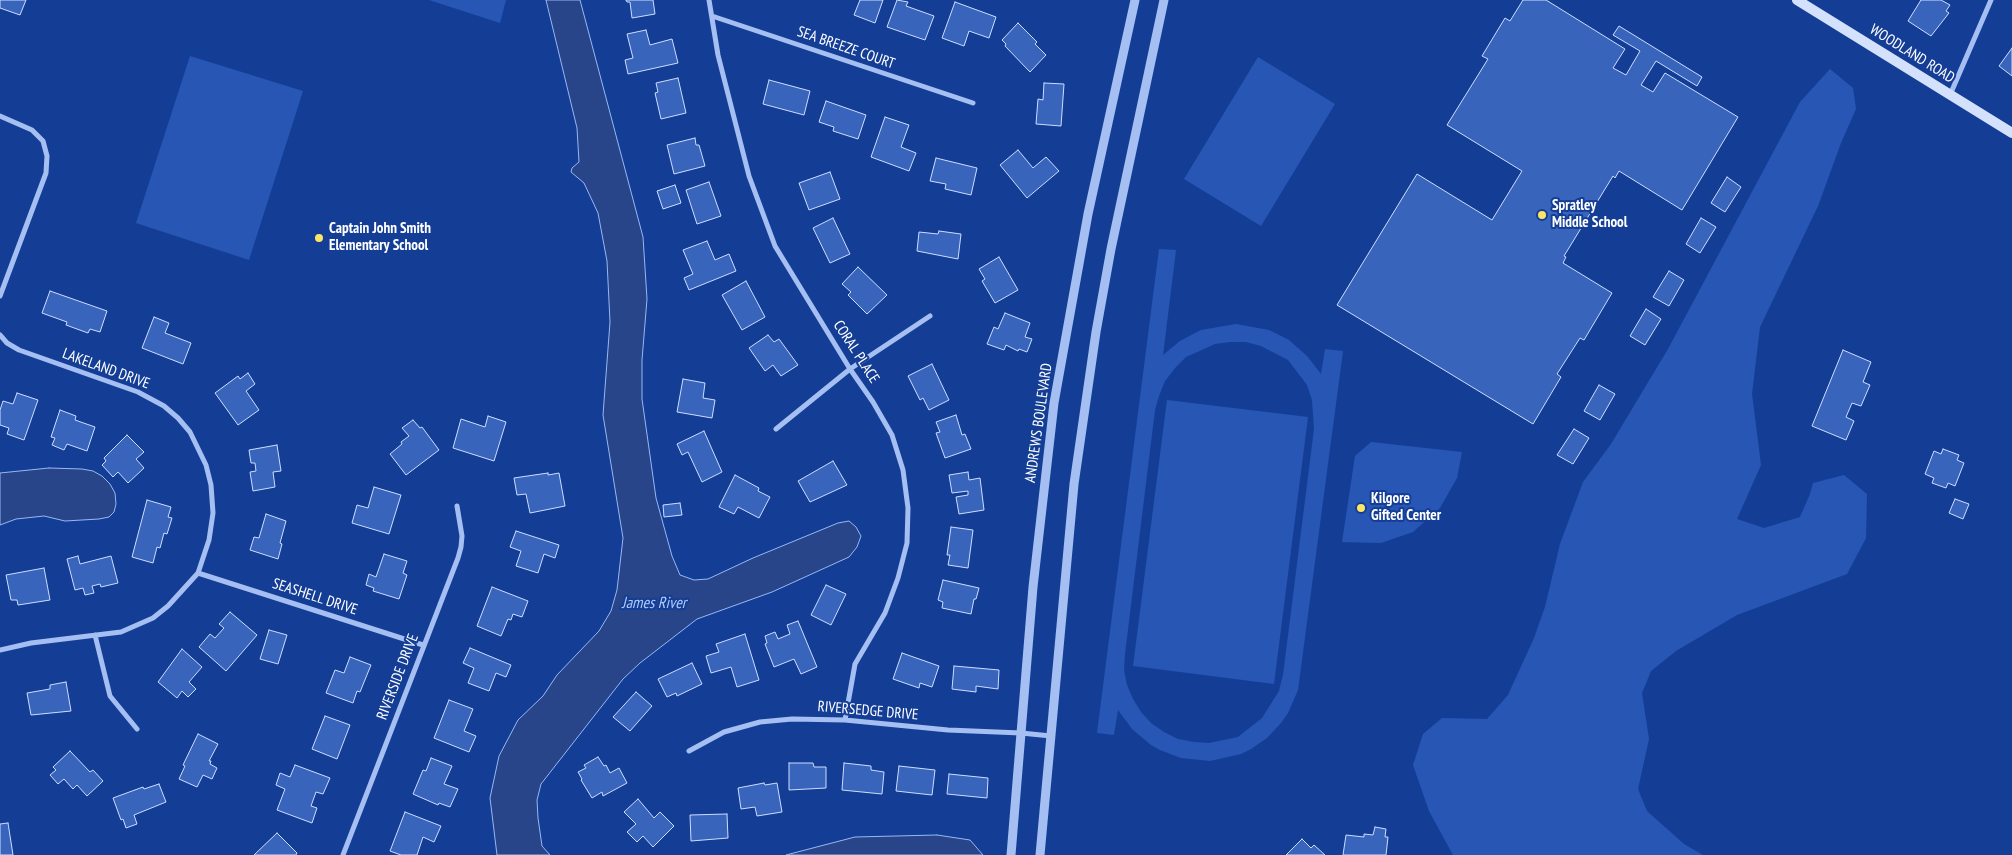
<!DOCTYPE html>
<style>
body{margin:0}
canvas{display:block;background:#143e96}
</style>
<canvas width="2012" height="855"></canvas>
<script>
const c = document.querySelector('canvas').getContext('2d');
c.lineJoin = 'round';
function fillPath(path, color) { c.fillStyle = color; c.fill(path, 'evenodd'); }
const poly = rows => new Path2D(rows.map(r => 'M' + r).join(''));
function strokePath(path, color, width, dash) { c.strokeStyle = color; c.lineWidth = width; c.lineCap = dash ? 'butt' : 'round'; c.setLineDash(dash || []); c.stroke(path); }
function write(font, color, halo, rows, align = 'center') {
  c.font = font + ' "PT Sans Narrow",sans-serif'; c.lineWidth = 4; c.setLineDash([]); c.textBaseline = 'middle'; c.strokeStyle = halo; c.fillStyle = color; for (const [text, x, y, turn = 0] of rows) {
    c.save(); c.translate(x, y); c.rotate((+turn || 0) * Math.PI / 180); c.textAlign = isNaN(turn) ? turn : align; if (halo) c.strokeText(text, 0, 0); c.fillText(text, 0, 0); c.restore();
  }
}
fillPath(poly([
 [429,0,506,0,500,23],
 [190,56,303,91,249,260,136,223],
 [1258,57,1335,104,1261,226,1184,179],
 [1830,69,1853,88,1856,109,1841,143,1818,206,1760,327,1752,394,1761,465,1737,519,1764,528,1800,517,1810,494,1813,483,1844,475,1867,494,1866,538,1847,574,1737,615,1676,651,1651,671,1642,693,1649,739,1638,789,1647,811,1684,844,1703,855,1453,855,1429,811,1413,765,1423,734,1442,718,1487,719,1508,695,1534,638,1545,607,1560,544,1583,482,1611,444,1668,349,1800,102],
 [1159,249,1176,250,1163,355,1180,341,1201,330,1236,324,1269,330,1289,340,1307,356,1321,374,1325,349,1343,351,1298,690,1288,713,1281,723,1267,738,1251,749,1241,754,1210,761,1181,758,1160,750,1151,745,1132,729,1118,710,1114,735,1097,733],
 [1230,342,1246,342,1261,346,1288,360,1307,385,1312,400,1314,429,1283,675,1279,691,1262,718,1238,737,1209,743,1194,742,1178,739,1164,732,1151,723,1141,712,1133,699,1127,685,1124,670,1125,654,1155,410,1159,396,1165,381,1175,368,1186,357,1215,344],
 [1167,400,1308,417,1274,684,1133,666],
 [1371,442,1462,452,1457,478,1440,508,1413,532,1381,543,1342,542,1355,456]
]), '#2756b5');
const water = poly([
 [546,0,580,0,643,237,647,299,642,360,642,399,656,498,672,556,680,575,694,580,708,579,753,558,838,523,849,521,856,527,861,536,857,547,849,557,772,592,697,619,640,663,623,679,541,784,537,800,538,818,542,846,550,855,497,855,490,798,499,756,518,720,543,696,557,675,599,631,611,611,617,590,623,538,603,415,610,322,607,261,598,213,584,183,571,172,572,168,579,162,577,128,546,0],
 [49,468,82,469,93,471,102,476,110,484,115,493,116,504,114,512,109,517,99,519,65,521,44,516,16,519,0,525,0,473,49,468],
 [937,835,970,840,983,855,786,855,855,837,937,835]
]);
fillPath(water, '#274588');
strokePath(water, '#97b8f5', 1);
const building = poly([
 [0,0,26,0,20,15,0,8,0,0],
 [626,0,653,0,655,14,632,18,630,2,627,2,626,0],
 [860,0,883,0,875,23,854,15,860,0],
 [897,0,908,2,906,6,934,16,925,40,887,27,897,0],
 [1523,0,1546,0,1625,49,1613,68,1626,75,1640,51,1613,35,1619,26,1702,77,1697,86,1656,61,1641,85,1653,92,1665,73,1738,117,1682,210,1619,171,1615,178,1613,176,1564,256,1566,257,1563,263,1612,293,1584,340,1580,338,1557,374,1561,377,1533,424,1337,305,1417,174,1492,220,1522,171,1447,125,1488,59,1482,56,1505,18,1510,21,1523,0],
 [1921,0,1941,0,1950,5,1946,11,1949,13,1931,36,1908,21,1921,0],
 [955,2,996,17,989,38,969,31,964,46,942,38,955,2],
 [1018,23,1037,42,1035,44,1046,55,1030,72,1005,46,1006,44,1002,40,1018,23],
 [646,30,650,45,672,39,678,63,628,74,625,60,633,58,627,34,646,30],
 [2012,48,2012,76,1999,66,2012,48],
 [678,78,686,113,661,119,655,93,658,92,656,83,678,78],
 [769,80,810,91,804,115,763,104,769,80],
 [1044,83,1064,84,1061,126,1036,124,1038,99,1043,100,1044,83],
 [826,101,866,115,858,139,833,131,834,127,819,122,826,101],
 [885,117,909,125,901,147,916,153,909,171,871,157,885,117],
 [695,138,696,145,699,145,705,166,674,174,667,145,695,138],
 [1018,150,1033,168,1046,157,1059,171,1027,198,1000,165,1018,150],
 [936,158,977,168,971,195,945,189,946,184,930,181,936,158],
 [830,172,840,199,809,210,799,183,830,172],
 [1727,177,1741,187,1725,212,1711,203,1727,177],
 [709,182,721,216,697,224,686,190,709,182],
 [675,185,681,203,663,209,657,191,675,185],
 [833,218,850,254,830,263,813,228,833,218],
 [1701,218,1716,227,1700,253,1686,244,1701,218],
 [939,231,961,234,958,259,917,251,919,232,938,234,939,231],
 [707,241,715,260,729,254,736,271,689,290,684,278,693,274,683,250,707,241],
 [999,257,1018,290,995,303,982,281,985,279,979,269,999,257],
 [858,267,887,295,867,314,848,295,851,292,842,284,858,267],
 [1669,271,1684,280,1669,306,1653,297,1669,271],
 [746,281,765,317,742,330,722,295,746,281],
 [50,291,107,311,100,332,90,329,88,333,66,325,67,322,42,313,50,291],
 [1646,309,1661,319,1645,345,1630,336,1646,309],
 [1005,313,1030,323,1025,337,1032,339,1027,352,1019,349,1018,351,1006,345,1004,350,987,344,994,327,998,329,1005,313],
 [154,317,169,323,165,333,191,343,183,364,142,348,154,317],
 [768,335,774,342,779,339,798,365,781,376,773,365,765,371,749,348,768,335],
 [1843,350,1871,362,1863,382,1870,385,1861,406,1852,403,1846,417,1854,421,1846,440,1812,426,1843,350],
 [932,364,949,400,929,410,923,398,920,400,908,376,932,364],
 [248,373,255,384,246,391,259,410,238,425,215,393,238,376,240,379,248,373],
 [683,379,705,383,703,398,715,400,712,418,677,412,683,379],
 [1599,385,1615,394,1600,420,1584,411,1599,385],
 [17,393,38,400,24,440,7,434,9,428,0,425,0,410,3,401,13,404,17,393],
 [60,410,76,416,75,420,95,427,87,451,67,444,64,450,52,445,55,438,51,437,60,410],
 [956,415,962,435,965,434,971,449,945,458,936,433,940,432,936,422,956,415],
 [488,416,506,422,494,461,453,448,461,419,485,427,488,416],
 [413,420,420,428,422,427,439,450,406,475,390,454,402,444,401,442,409,436,402,428,413,420],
 [1574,429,1589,438,1573,464,1557,455,1574,429],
 [704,431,722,472,702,482,688,452,682,455,677,444,704,431],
 [127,435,144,452,136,459,144,468,128,483,118,472,113,477,102,465,106,461,104,458,127,435],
 [277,445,281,471,273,472,275,487,253,491,250,472,256,471,255,463,251,463,249,450,277,445],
 [1943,449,1959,455,1957,460,1964,463,1955,486,1948,483,1946,488,1932,483,1934,478,1925,474,1934,451,1941,454,1943,449],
 [833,461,847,485,810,502,798,481,833,461],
 [968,472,969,480,980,478,984,510,959,514,956,497,968,495,968,491,952,493,949,475,968,472],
 [548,473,548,475,559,473,565,506,530,513,526,494,517,495,514,478,548,473],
 [735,475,759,488,758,491,770,497,759,518,738,507,734,514,719,507,735,475],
 [374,487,401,495,389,534,352,523,357,505,368,508,374,487],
 [1955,499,1969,504,1963,519,1949,513,1955,499],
 [147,500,171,507,168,517,172,518,167,534,164,533,160,548,157,547,153,563,132,557,147,500],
 [680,503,682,515,664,517,663,505,680,503],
 [266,514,286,521,280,543,282,544,278,559,250,550,254,537,259,538,266,514],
 [951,527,973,530,968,568,948,565,950,555,947,555,951,527],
 [516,531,559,545,555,558,544,554,538,573,516,566,521,551,510,547,516,531],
 [384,554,407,561,403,573,407,575,399,599,373,591,374,588,366,585,369,574,376,577,384,554],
 [78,556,80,564,111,556,118,583,101,587,100,584,92,586,94,593,85,595,83,588,75,590,67,559,78,556],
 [44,568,50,600,18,605,17,600,11,600,6,575,44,568],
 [943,580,979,588,976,599,974,599,971,614,942,608,943,602,938,600,943,580],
 [826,585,846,594,831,625,811,615,826,585],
 [492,587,528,601,522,617,513,614,511,620,508,619,501,636,477,626,492,587],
 [230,612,257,635,226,671,199,647,210,634,215,638,224,628,219,624,230,612],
 [798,621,817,667,801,674,794,659,774,667,765,644,767,643,765,636,775,632,778,639,790,634,787,625,798,621],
 [269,630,287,635,278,664,260,659,269,630],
 [745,634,759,680,737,687,731,667,711,673,706,656,719,652,716,644,745,634],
 [470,648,511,665,506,677,496,673,489,691,468,683,474,668,463,663,470,648],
 [182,649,202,667,189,682,196,689,188,697,182,691,177,698,158,682,182,649],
 [902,653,939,666,932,687,920,683,919,688,893,679,902,653],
 [350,657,371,665,360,692,357,691,353,703,326,693,335,670,344,673,350,657],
 [692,663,702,684,677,696,676,693,667,697,658,679,692,663],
 [954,666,999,670,998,689,976,686,976,692,952,689,954,666],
 [66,682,71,711,31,715,27,693,50,689,50,685,66,682],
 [636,692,652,706,630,731,613,717,636,692],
 [449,700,473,709,464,731,476,736,469,752,434,738,449,700],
 [325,716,350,725,337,759,312,749,325,716],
 [198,734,218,744,209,761,211,761,210,764,217,768,212,779,203,775,197,787,179,779,185,766,183,765,198,734],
 [70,751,90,772,93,770,103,781,87,796,77,785,73,789,64,779,58,784,50,775,56,770,53,767,70,751],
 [598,757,604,766,606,765,610,773,619,768,627,783,603,796,602,792,592,798,581,780,582,779,578,772,586,768,584,765,598,757],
 [431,758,452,766,444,784,458,789,450,807,439,803,438,805,413,794,423,770,426,771,431,758],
 [789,763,813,763,814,767,826,767,826,788,789,790,789,763],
 [844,763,871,766,871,770,884,772,882,794,842,790,844,763],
 [295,765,330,778,323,794,316,792,311,806,317,808,312,823,277,810,285,789,276,785,280,773,290,777,295,765],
 [899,766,935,770,932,795,896,791,899,766],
 [949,774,988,778,987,798,947,794,949,774],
 [764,783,765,785,777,783,782,812,757,816,755,807,741,809,738,788,764,783],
 [159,784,166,802,134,815,137,824,126,828,123,819,121,820,113,798,143,787,144,789,159,784],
 [638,799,654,818,660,812,674,826,653,847,643,836,637,842,627,832,636,824,624,812,638,799],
 [405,812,441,826,434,842,423,837,417,855,401,855,390,851,405,812],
 [727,814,728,838,691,841,690,815,727,814],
 [8,823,13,855,0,855,0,824,8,823],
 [1375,827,1386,829,1385,837,1388,837,1386,855,1343,855,1346,835,1364,837,1364,834,1373,835,1375,827],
 [277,833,297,853,296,855,254,855,277,833],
 [1302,839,1311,848,1314,845,1325,855,1286,855,1302,839]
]);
fillPath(building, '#3864bc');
strokePath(building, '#ccddfd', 1);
strokePath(poly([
 [709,0,718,55,749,176,775,246,850,369,873,402,892,435,903,470,908,508,907,543,898,578,885,613,855,664,845,720],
 [712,16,973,103],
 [1950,95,1991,0],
 [0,116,32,130,43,141,47,156,46,173,0,296],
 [0,335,7,343,19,350,138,392,164,406,178,418,190,432,206,465,211,485,213,513,209,540,198,573,168,606,153,618,121,632,31,643,0,650],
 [776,429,850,369,930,316],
 [198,573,423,645],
 [95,635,110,696,137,729],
 [689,751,724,732,760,722,792,719,845,720,948,730,1021,733,1051,736],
 [343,855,458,558,461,547,462,536,457,506]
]), '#a5bff2', 5);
strokePath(poly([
 [1011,855,1033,587,1054,403,1088,214,1135,0],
 [1040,855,1074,484,1096,332,1111,249,1164,0]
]), '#a5bff2', 9);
strokePath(poly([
 [1797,0,2012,133]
]), '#d4e1fc', 10);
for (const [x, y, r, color] of [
 [1542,215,5,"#ffe566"],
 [319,238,5,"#ffe566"],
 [1361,508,5,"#ffe566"]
]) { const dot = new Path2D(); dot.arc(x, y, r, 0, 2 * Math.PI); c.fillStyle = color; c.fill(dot); strokePath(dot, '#143e96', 2); }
write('15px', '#fff', '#143e96', [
 ["SEA BREEZE COURT",846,48,19],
 ["WOODLAND ROAD",1912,54,32],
 ["CORAL PLACE",856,352,57],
 ["LAKELAND DRIVE",106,369,20],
 ["ANDREWS BOULEVARD",1039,423,-82],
 ["SEASHELL DRIVE",315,597,18],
 ["RIVERSIDE DRIVE",398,677,-69],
 ["RIVERSEDGE DRIVE",868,711,5]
]);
write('bold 15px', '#fff', '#143e96', [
 ["Spratley",1552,206],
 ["Middle School",1552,223],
 ["Captain John Smith",329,229],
 ["Elementary School",329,246],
 ["Kilgore",1371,499],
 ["Gifted Center",1371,516]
], 'left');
write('italic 16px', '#b1caf9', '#143e96', [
 ["James River",654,603]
]);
</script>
